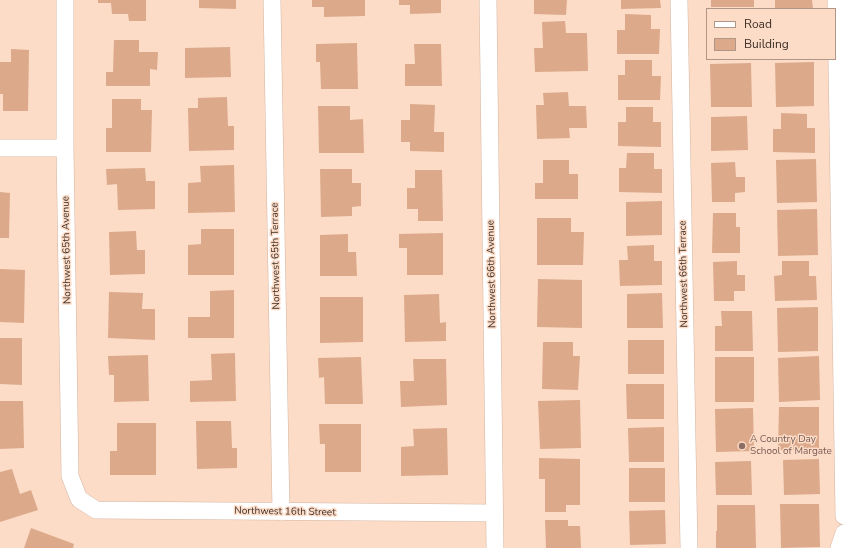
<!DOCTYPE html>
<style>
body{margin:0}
#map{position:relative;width:844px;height:548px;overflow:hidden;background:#fcdbc7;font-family:"Nunito Sans",sans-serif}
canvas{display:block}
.legend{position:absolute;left:706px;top:8px;width:130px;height:52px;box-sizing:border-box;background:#fcdbc7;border:1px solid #af9687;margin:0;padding:5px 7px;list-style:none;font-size:12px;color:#3b2f27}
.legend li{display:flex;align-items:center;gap:8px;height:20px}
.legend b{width:20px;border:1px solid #af9687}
</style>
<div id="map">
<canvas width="844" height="548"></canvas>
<ul class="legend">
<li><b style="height:5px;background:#fff"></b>Road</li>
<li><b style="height:11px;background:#dcaa8b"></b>Building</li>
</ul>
</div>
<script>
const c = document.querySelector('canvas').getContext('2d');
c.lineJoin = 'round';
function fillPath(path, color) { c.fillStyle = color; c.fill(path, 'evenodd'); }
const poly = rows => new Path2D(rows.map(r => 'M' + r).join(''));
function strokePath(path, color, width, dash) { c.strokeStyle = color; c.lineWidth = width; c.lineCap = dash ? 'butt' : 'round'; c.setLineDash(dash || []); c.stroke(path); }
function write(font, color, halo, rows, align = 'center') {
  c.font = font + ' "Nunito Sans",sans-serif'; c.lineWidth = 3; c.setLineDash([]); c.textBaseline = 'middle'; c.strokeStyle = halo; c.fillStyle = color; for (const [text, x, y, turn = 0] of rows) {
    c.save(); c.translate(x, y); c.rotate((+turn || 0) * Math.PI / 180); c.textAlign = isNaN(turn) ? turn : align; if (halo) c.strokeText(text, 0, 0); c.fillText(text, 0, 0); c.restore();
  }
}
fillPath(poly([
 [98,0,146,0,146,21,129,21,128,14,112,14,111,3,98,3],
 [199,0,236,0,236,9,199,8],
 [312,0,365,0,365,16,324,17,324,7,312,7],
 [399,0,441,0,441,13,410,14,410,5,399,5],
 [534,0,567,0,566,15,534,14],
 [621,0,660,0,661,8,621,9],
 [711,0,754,0,754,7,711,7],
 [775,0,812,0,813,9,775,9],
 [625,14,651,15,651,29,660,29,659,54,617,54,617,30,625,30],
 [565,21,566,33,587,33,588,71,535,72,534,48,543,48,542,22],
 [114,40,139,40,139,52,158,52,157,70,150,69,150,86,106,86,106,72,113,72],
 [357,43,358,89,321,89,320,62,316,62,316,44],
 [414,44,441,44,442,86,405,86,405,64,415,64],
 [230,47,231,77,185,78,185,48],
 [11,49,29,50,28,111,3,111,3,94,0,94,0,62,11,62],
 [625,60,652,60,652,76,661,76,660,100,618,100,618,75,625,75],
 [814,62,814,106,776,107,775,63],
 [751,63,752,107,711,107,710,64],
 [568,92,569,106,586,106,587,128,569,128,570,138,537,139,536,105,544,105,543,93],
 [227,97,228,126,234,126,234,150,189,151,188,108,198,108,198,98],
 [112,99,141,99,141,110,152,110,151,152,106,152,106,128,112,128],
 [410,104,435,105,434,132,444,132,444,152,410,151,410,142,401,142,401,120,410,120],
 [318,106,350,106,350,120,363,119,364,153,319,153],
 [626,107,653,107,653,122,661,122,661,147,618,146,618,122,626,122],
 [781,113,807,114,807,128,815,128,815,153,773,152,773,129,781,129],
 [747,116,748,150,711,151,711,117],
 [627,153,654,153,654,169,662,169,662,193,619,192,619,168,626,168],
 [816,159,817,202,777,203,776,160],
 [543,160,569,160,569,174,578,174,578,199,535,199,535,183,543,183],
 [735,162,736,177,745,177,745,192,735,193,735,202,712,202,711,163],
 [234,165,235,212,188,213,188,183,201,182,200,166],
 [145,168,146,181,155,181,155,209,118,210,117,184,107,185,106,169],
 [320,169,352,169,352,183,361,183,361,206,352,207,352,216,321,217],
 [415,170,442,170,443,221,418,221,418,209,407,209,407,188,415,188],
 [0,192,10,193,9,238,0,238],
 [662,201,662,235,626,236,626,202],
 [817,209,818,255,778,256,777,210],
 [713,213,736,213,736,227,740,227,740,253,712,253],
 [537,218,571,218,571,232,584,232,583,265,537,265],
 [201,229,234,229,234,275,188,275,188,245,201,244],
 [136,231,137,250,145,250,145,274,110,275,109,232],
 [443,233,443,275,407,275,407,248,399,248,399,234],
 [348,234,348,252,356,252,357,276,320,276,320,235],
 [654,245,654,261,662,261,662,285,620,286,619,260,628,260,627,246],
 [737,261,737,275,745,275,745,291,734,291,734,301,714,301,713,262],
 [782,261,809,261,809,276,816,276,817,300,775,301,774,276,782,275],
 [0,269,25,270,24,323,0,322],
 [538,279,582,280,582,328,537,327],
 [234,290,234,338,188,338,188,317,210,317,210,291],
 [109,292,143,293,142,309,155,309,155,340,108,338],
 [662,293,663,328,627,328,627,294],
 [439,294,440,323,446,322,446,341,405,342,404,295],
 [320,297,363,297,363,342,320,343],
 [818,307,818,351,778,352,777,308],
 [721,311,752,311,753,351,715,351,715,326,722,326],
 [0,338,22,338,22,385,0,384],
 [628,340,664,340,664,374,628,374],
 [543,342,573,342,573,356,580,356,578,390,542,389],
 [235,353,236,401,190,402,190,381,212,380,211,354],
 [148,355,149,401,114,402,114,375,109,375,108,356],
 [819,356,820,400,779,402,778,358],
 [361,357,363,404,325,404,324,377,319,378,318,358],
 [715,357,754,357,754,402,715,402],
 [413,359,446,359,447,405,401,407,400,381,414,381],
 [626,384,664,384,664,419,627,419],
 [580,400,581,448,540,449,538,401],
 [0,401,23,401,24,448,0,449],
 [779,407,819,407,819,451,778,450],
 [753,408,754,451,716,452,715,409],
 [196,421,231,421,232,448,237,448,237,468,197,469],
 [117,423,156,423,156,475,110,475,110,451,117,451],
 [319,424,361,424,361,472,325,472,325,444,320,444],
 [664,427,664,462,629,462,628,428],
 [447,428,448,475,401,476,401,447,414,446,413,429],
 [539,458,580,459,580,505,566,505,566,512,545,512,545,479,539,479],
 [819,459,820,494,784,495,783,460],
 [751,461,752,495,716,495,715,462],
 [629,468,665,468,665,502,629,502],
 [12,469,20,494,31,490,38,510,0,522,0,472],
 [780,504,819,504,820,547,781,548],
 [717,505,755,505,756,548,716,548,716,531,717,531],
 [665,510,666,544,630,545,629,511],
 [545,520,568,520,568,526,580,526,581,548,546,548],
 [31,528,74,544,73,548,24,548]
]), '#dcaa8b');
const street = poly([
 [65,0,65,148,70,476,79,499,96,510,494,513],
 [272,0,281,512],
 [488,0,495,548],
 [679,0,689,548],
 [836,0,844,516],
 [0,148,65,148],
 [839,548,844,533]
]);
strokePath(street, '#d3b4a0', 18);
strokePath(street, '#fff', 17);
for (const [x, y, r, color] of [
 [742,446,4,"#8d6e63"]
]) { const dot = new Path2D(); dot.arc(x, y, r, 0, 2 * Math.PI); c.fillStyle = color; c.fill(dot); strokePath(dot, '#fcdbc7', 1.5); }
write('10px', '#3b2f27', '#fcdbc7', [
 ["Northwest 65th Avenue",67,250,-91],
 ["Northwest 65th Terrace",276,256,-91],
 ["Northwest 66th Avenue",492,274,-91],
 ["Northwest 66th Terrace",684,274,-91],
 ["Northwest 16th Street",285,512,1]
]);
write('10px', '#785e54', '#fcdbc7', [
 ["A Country Day",750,440],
 ["School of Margate",750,452]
], 'left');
</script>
